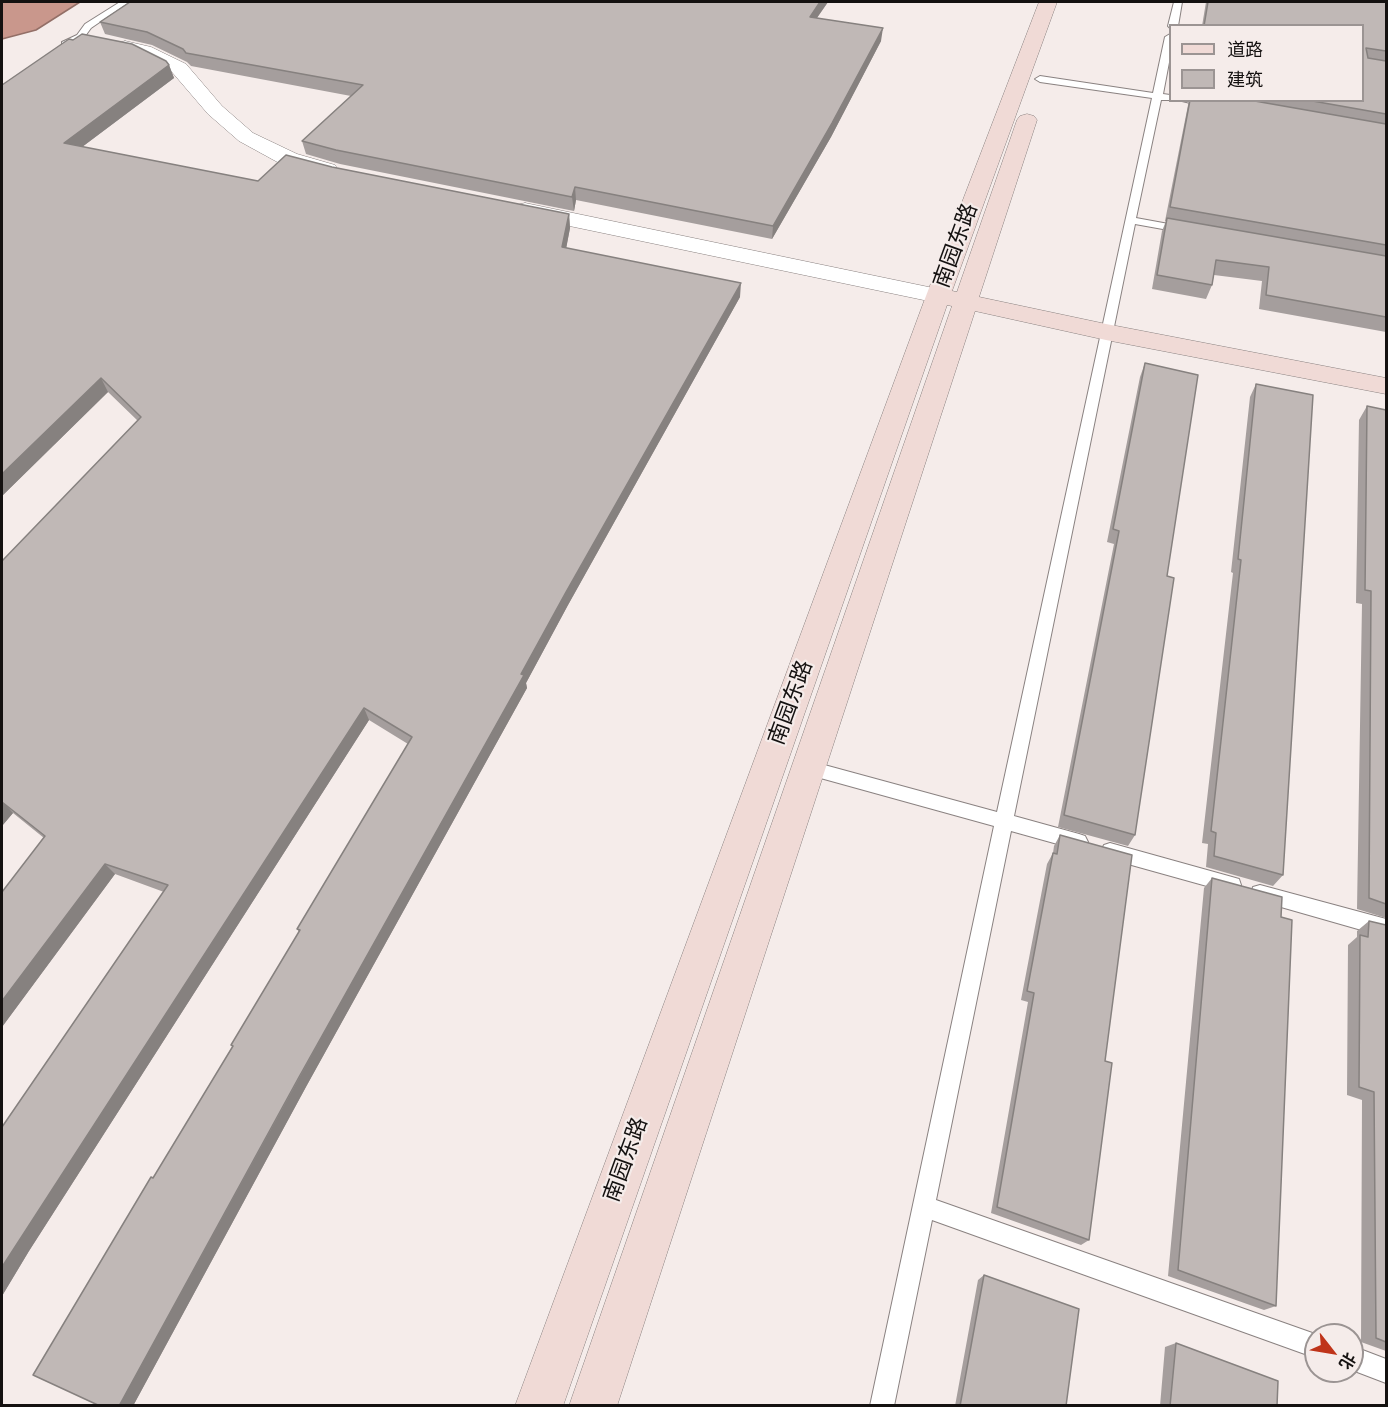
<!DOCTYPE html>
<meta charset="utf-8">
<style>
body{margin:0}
#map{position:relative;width:1388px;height:1407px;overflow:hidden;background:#f5ecea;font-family:"Titillium Web","Noto Sans SC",sans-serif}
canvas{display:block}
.frame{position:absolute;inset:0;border:3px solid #141110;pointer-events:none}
.legend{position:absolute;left:1169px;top:24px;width:195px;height:78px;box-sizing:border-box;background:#f5ecea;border:2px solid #9b9493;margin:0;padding:8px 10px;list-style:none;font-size:18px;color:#141110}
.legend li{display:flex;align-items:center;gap:12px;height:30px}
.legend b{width:30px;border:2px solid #9b9493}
.north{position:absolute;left:1304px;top:1323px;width:60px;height:60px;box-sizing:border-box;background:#f5ecea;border:2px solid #9b9493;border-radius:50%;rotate:121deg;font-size:16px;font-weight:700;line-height:24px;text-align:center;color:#141110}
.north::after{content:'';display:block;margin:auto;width:21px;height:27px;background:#bf341a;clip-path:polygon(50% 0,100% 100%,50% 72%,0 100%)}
</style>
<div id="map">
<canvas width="1388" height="1407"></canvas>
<div class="frame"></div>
<ul class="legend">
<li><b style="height:8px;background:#f0dad6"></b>道路</li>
<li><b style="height:16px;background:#c0b8b6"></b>建筑</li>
</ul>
<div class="north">北</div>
</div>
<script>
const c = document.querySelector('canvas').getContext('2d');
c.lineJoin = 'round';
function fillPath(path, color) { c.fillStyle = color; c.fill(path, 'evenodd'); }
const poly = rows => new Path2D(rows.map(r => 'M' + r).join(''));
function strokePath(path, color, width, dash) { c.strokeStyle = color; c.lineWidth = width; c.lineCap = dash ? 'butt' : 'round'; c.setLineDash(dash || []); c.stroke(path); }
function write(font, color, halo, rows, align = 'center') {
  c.font = font + ' "Titillium Web","Noto Sans SC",sans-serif'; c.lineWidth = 4.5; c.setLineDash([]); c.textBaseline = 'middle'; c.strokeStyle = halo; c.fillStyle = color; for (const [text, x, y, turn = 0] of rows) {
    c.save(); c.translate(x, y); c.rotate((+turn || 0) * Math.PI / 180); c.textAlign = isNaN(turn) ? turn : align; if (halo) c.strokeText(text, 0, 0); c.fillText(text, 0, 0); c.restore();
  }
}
const water = poly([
 [2,2,80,2,36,30,2,39,2,2]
]);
fillPath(water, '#c9978c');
strokePath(water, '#936f67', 1.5);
const lane = poly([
 [120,2,129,2,91,28,83,39,68,46,62,46,62,42,77,35,85,24,120,2],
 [1174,2,1182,2,1178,26,1170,26,1170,28,1168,26,1174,2],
 [1170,34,1170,57,1163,94,1170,95,1172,100,1161,100,1136,218,1185,227,1191,230,1185,233,1135,224,1014,816,1079,834,1085,836,1088,842,1085,848,1079,850,1011,831,936,1200,1318,1335,1316,1358,932,1220,894,1406,870,1406,994,826,806,774,800,772,797,767,800,762,806,760,997,812,1152,98,1040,82,1035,79,1040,76,1153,93,1165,37,1170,34],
 [1178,100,1203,100,1216,105,1211,108,1178,100],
 [1110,843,1232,877,1239,879,1241,885,1239,891,1232,893,1110,859,1104,857,1101,851,1104,845,1110,843],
 [1260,885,1386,919,1386,937,1253,899,1251,893,1253,887,1260,885],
 [1352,1346,1386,1359,1386,1383,1352,1370,1352,1346]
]);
const street = poly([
 [125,41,151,47,186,64,222,106,253,133,297,154,335,165,338,170,335,175,327,176,319,175,281,164,239,141,208,114,172,72,138,55,118,51,116,47,118,43,125,41],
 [525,203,938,289,947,291,950,296,947,301,938,303,517,215,514,210,517,205,525,203]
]);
const secondary = poly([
 [1039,2,1057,2,952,291,957,292,1017,120,1020,116,1027,114,1034,116,1037,120,979,297,1106,324,1386,378,1386,394,1106,340,975,311,617,1406,569,1406,952,306,947,305,563,1406,515,1406,926,296,1039,2]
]);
strokePath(lane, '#8a8281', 2);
strokePath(street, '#8a8281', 1);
strokePath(secondary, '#8a8281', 1);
fillPath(lane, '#fff');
fillPath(street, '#fff');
fillPath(secondary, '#f0dad6');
fillPath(poly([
 [130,2,828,2,817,18,881,41,831,137,772,239,576,200,574,211,340,164,306,154,302,141,351,96,191,66,187,62,152,45,105,34,100,22],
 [1206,2,1386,2,1386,332,1259,309,1262,281,1214,275,1212,285,1206,299,1152,289,1162,231,1166,221,1165,221,1189,100,1362,100,1362,26,1202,26],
 [169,65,174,78,82,147,258,181,332,167,569,214,570,228,566,248,740,297,568,605,526,683,527,688,307,1085,133,1406,100,1406,153,1178,233,1047,231,1045,299,932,297,929,408,744,369,720,29,1251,2,1296,2,1127,164,892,115,874,2,1027,2,892,44,838,13,813,2,826,2,561,138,421,108,392,2,496,2,85],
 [1145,363,1167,576,1135,835,1128,846,1058,827,1114,544,1107,542,1140,377],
 [1256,384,1283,875,1273,886,1206,867,1208,844,1202,843,1233,573,1231,572,1250,397],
 [1367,406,1386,410,1386,918,1357,909,1362,604,1356,603,1359,420],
 [1060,835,1105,1061,1089,1240,1081,1245,991,1213,1028,1002,1021,1000,1047,864,1053,853,1054,846],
 [1212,878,1276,1306,1264,1310,1168,1276,1204,888],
 [1369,921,1386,925,1386,1351,1361,1342,1362,1100,1347,1095,1348,945,1357,937,1357,931],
 [984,1275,1066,1406,955,1406,978,1280],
 [1176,1343,1277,1406,1160,1406,1165,1347]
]), '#a59e9d');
fillPath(poly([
 [820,2,828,2,809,29,810,17],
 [883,28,881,41,831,137,772,239,773,226],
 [169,65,174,78,70,156,64,143],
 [575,187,576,200,574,211,572,197],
 [569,214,570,228,564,260,562,247],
 [741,283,740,297,568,605,526,683,527,688,307,1085,133,1406,119,1406,566,592],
 [101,378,108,392,2,496,2,474],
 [364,708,369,720,29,1251,2,1296,2,1267],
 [2,801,13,813,2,826],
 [105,864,115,874,2,1027,2,1001]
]), '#86817f');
const building = poly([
 [130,2,820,2,810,17,883,28,832,123,773,226,575,187,572,197,336,150,302,141,363,85,186,53,183,49,147,32,100,22,130,2],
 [1208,2,1386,2,1386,51,1366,48,1368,58,1386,61,1386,114,1307,100,1362,100,1362,26,1204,26,1208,2],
 [82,34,132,44,166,61,169,65,64,143,258,181,286,155,332,167,569,214,562,247,741,283,566,592,521,674,524,675,299,1077,119,1406,100,1406,33,1375,151,1177,153,1178,233,1046,231,1045,300,930,297,929,412,737,364,708,2,1267,2,1127,168,885,105,864,2,1001,2,892,45,836,2,802,2,561,141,417,101,378,2,474,2,85,69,39,73,40,82,34],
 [1190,100,1249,100,1386,124,1386,245,1170,207,1190,100],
 [1167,218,1386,256,1386,317,1266,295,1269,267,1216,260,1212,285,1157,275,1167,218],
 [1145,363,1198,375,1167,576,1174,578,1135,835,1064,815,1119,531,1113,529,1145,363],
 [1256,384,1313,395,1283,875,1214,856,1216,833,1211,831,1241,560,1238,559,1256,384],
 [1367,406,1386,410,1386,904,1369,898,1371,591,1365,590,1367,406],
 [1060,835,1132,855,1105,1061,1112,1063,1089,1240,997,1207,1034,993,1027,991,1053,853,1057,854,1060,835],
 [1212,878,1282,897,1281,917,1292,920,1276,1306,1178,1270,1212,878],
 [1369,921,1386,925,1386,1342,1376,1338,1374,1092,1359,1087,1360,935,1368,937,1369,921],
 [984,1275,1079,1309,1066,1406,960,1406,984,1275],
 [1176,1343,1278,1381,1277,1406,1170,1406,1176,1343]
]);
fillPath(building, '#c0b8b6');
strokePath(building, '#86817f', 1.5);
write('22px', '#141110', '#f5ecea', [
 ["南园东路",957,246,-70],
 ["南园东路",792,703,-70],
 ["南园东路",627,1160,-70]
]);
</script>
